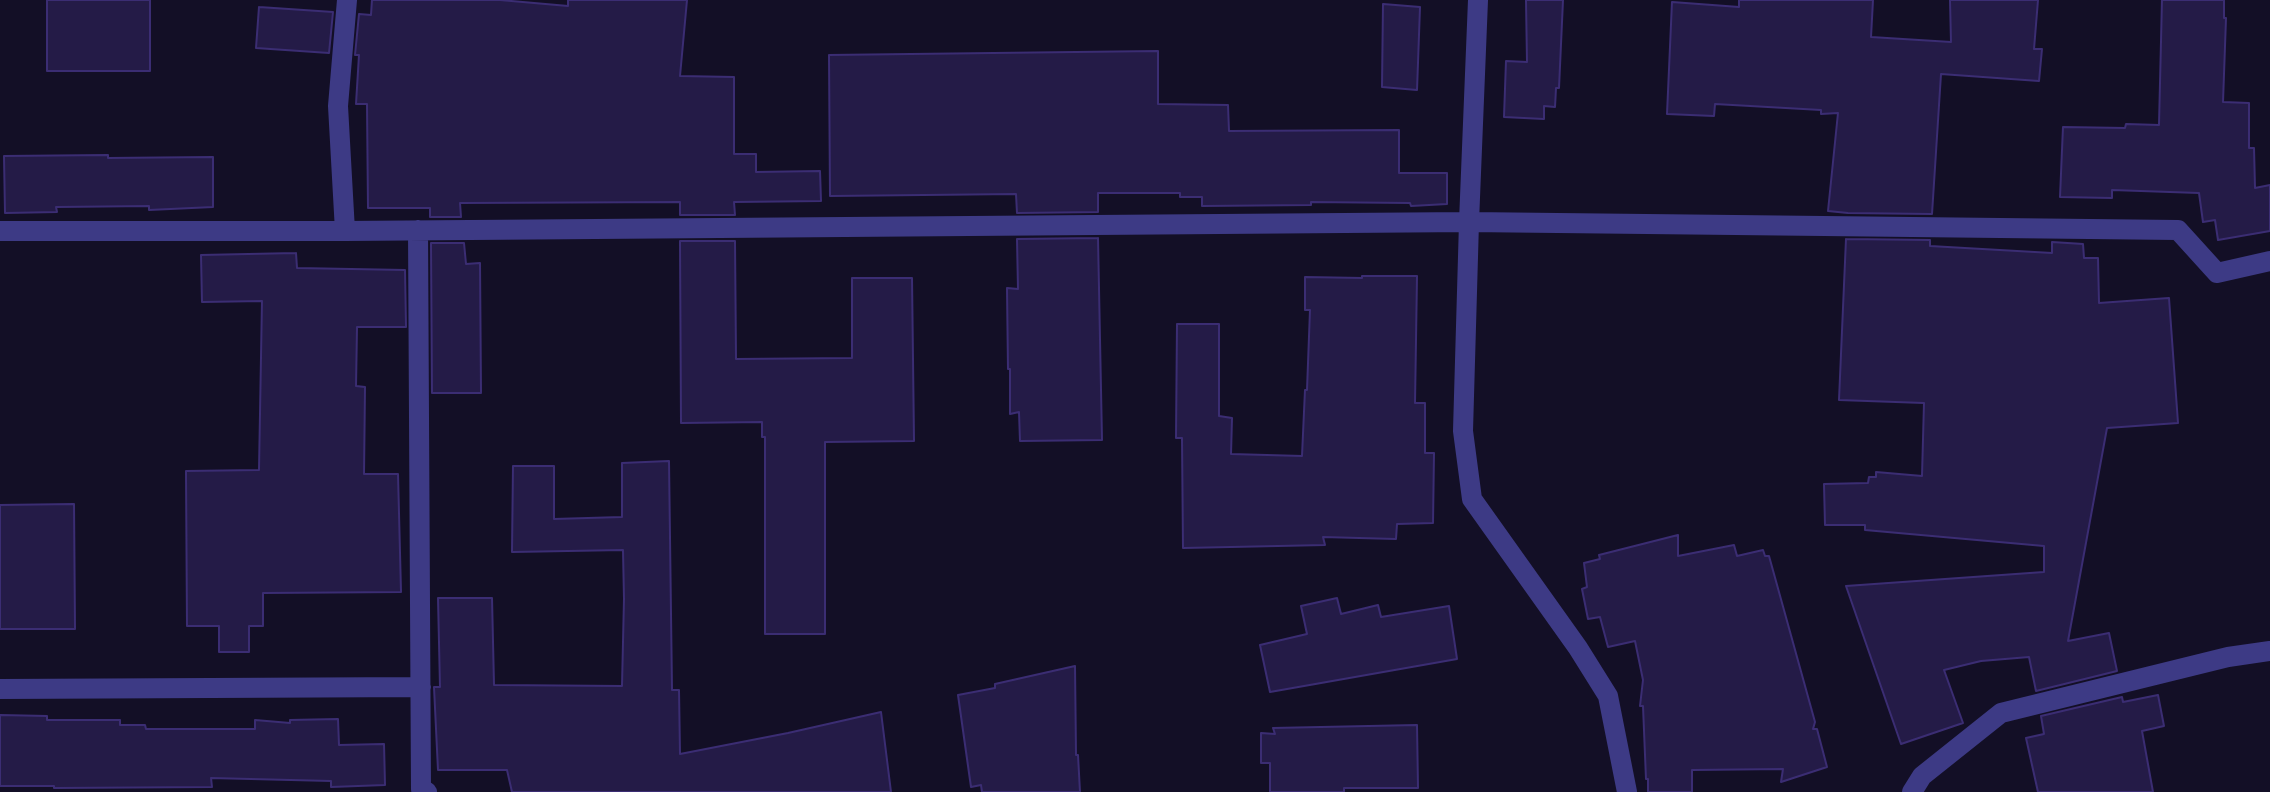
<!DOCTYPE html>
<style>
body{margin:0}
canvas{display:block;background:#130f26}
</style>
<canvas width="2270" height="792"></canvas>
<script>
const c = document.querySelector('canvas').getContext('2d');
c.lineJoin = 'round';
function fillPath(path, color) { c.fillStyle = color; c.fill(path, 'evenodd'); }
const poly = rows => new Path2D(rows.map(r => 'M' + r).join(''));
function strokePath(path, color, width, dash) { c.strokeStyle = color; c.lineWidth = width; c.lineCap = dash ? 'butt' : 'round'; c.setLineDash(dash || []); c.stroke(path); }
const building = poly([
 [47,0,150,0,150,71,47,71,47,0],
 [372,0,500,0,568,6,568,0,687,0,680,76,734,77,734,154,756,154,756,172,820,171,821,201,734,202,735,215,680,215,680,202,460,203,461,217,430,217,430,208,368,208,367,104,356,104,359,55,355,55,359,14,371,15,372,0],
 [1526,0,1563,0,1559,88,1556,88,1555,107,1544,106,1544,119,1504,117,1506,61,1527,62,1526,0],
 [1739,0,1873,0,1871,37,1951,42,1950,0,2038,0,2034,49,2042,49,2039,81,1941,74,1932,214,1848,213,1828,211,1838,113,1821,114,1821,110,1715,104,1714,116,1667,114,1672,2,1739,7,1739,0],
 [2162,0,2224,0,2224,18,2226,18,2223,102,2249,103,2249,148,2254,148,2255,188,2270,185,2270,231,2218,240,2215,220,2203,222,2199,193,2112,190,2112,198,2060,197,2063,127,2125,128,2126,124,2159,125,2162,0],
 [1383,4,1420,7,1417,90,1382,87,1383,4],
 [259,7,333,12,329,53,256,48,259,7],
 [1158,51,1158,104,1228,105,1229,131,1399,130,1399,173,1447,173,1447,204,1411,206,1410,203,1311,202,1311,205,1202,206,1202,197,1180,197,1180,193,1098,193,1098,212,1017,213,1016,194,830,196,829,55,1158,51],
 [108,155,108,158,213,157,213,207,149,210,149,206,56,207,57,212,5,213,4,156,108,155],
 [1098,238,1102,440,1020,441,1019,412,1010,414,1010,369,1008,369,1007,288,1018,289,1017,239,1098,238],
 [1846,239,1930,240,1930,246,2052,253,2052,242,2083,244,2084,258,2098,258,2099,303,2169,298,2178,423,2107,428,2068,641,2109,633,2117,671,2036,691,2029,657,1981,661,1944,670,1963,723,1901,744,1846,586,2044,572,2044,546,1865,530,1865,525,1825,525,1824,484,1868,483,1869,477,1876,477,1876,472,1922,476,1924,403,1839,400,1846,239],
 [680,241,735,241,736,359,852,358,852,278,912,278,914,441,825,442,825,634,765,634,765,437,762,437,762,422,681,423,680,241],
 [431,243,464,243,466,264,480,263,481,393,432,393,431,243],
 [296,253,297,268,405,270,406,327,357,327,356,386,365,387,364,474,398,474,401,592,263,593,263,626,249,626,249,652,219,652,219,626,187,626,186,471,259,470,262,301,202,302,201,255,296,253],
 [1362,276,1417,276,1415,403,1425,403,1425,453,1434,453,1433,523,1397,524,1396,539,1323,537,1325,545,1183,548,1182,438,1176,438,1177,324,1219,324,1219,416,1232,418,1231,454,1302,456,1305,390,1307,390,1310,310,1305,310,1305,277,1362,278,1362,276],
 [669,461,672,690,679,690,680,754,788,733,881,712,891,792,512,792,507,770,438,770,434,687,440,687,438,598,492,598,494,685,622,686,624,599,623,550,512,552,513,466,554,466,554,519,622,517,622,463,669,461],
 [74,504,75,629,0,629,0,505,74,504],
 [1678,535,1678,556,1734,545,1737,556,1763,550,1765,556,1769,556,1815,722,1813,729,1817,729,1827,767,1781,782,1783,769,1692,770,1692,792,1648,792,1648,779,1646,779,1643,706,1640,706,1643,680,1635,641,1608,647,1600,617,1588,619,1582,589,1587,587,1584,563,1600,559,1599,555,1678,535],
 [1337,598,1341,614,1378,605,1381,617,1449,606,1457,659,1270,692,1260,645,1307,634,1301,606,1337,598],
 [1075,666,1076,755,1078,755,1080,792,982,792,981,785,971,787,958,695,995,688,995,684,1075,666],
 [2158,695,2164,726,2142,731,2153,792,2038,792,2026,738,2044,734,2041,716,2122,697,2123,702,2158,695],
 [0,715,47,716,47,720,120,720,120,725,145,725,146,729,255,729,255,720,290,723,290,720,338,719,339,745,384,744,385,785,331,787,331,781,211,778,212,787,54,788,54,786,0,786,0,715],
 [1417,725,1418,788,1344,788,1344,792,1270,792,1270,763,1261,763,1261,733,1275,734,1273,728,1417,725]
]);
fillPath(building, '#241b47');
strokePath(building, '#3b2d73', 2);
strokePath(poly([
 [1478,0,1469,222,1463,431,1472,499,1578,648,1608,696,1627,792],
 [418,230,421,789,427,792],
 [0,231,345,231,1469,222,2178,230,2217,273,2270,261],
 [345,231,338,106,347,0],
 [0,689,421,687],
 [1912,792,1922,776,2001,713,2228,657,2270,651]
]), '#3d3a85', 20);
</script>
